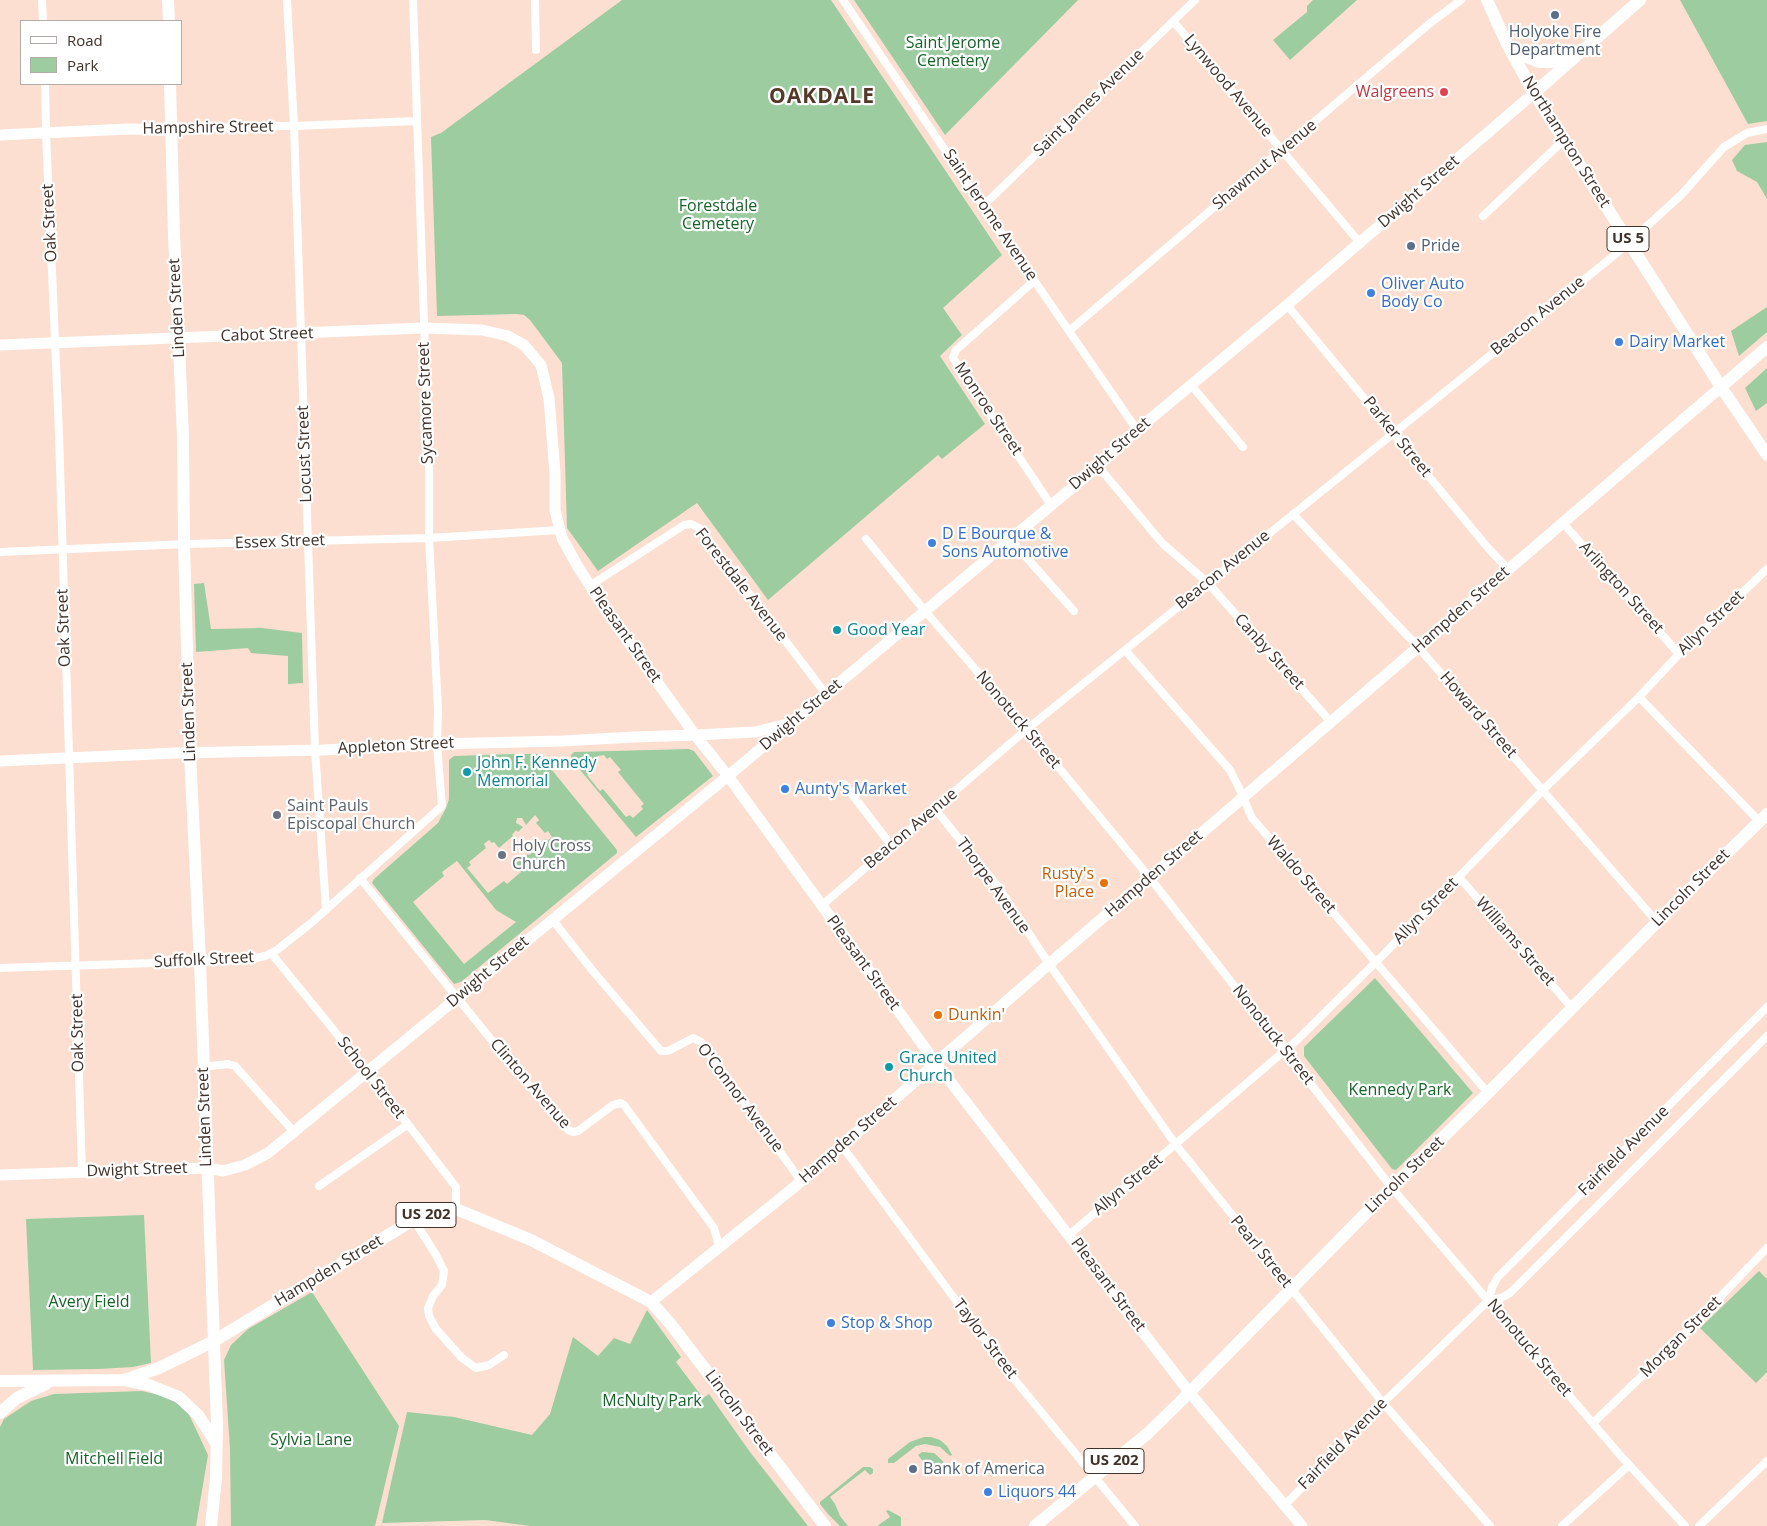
<!DOCTYPE html>
<style>
body{margin:0}
#map{position:relative;width:1767px;height:1526px;overflow:hidden;background:#fcdfd0;font-family:"Open Sans",sans-serif}
canvas{display:block}
.legend{position:absolute;left:20px;top:20px;width:162px;height:65px;box-sizing:border-box;background:#fff;border:1px solid #b3adaa;margin:0;padding:6px 9px;list-style:none;font-size:15px;color:#40322a}
.legend li{display:flex;align-items:center;gap:10px;height:25px}
.legend b{width:25px;border:1px solid #b3adaa}
</style>
<div id="map">
<canvas width="1767" height="1526"></canvas>
<ul class="legend">
<li><b style="height:6px;background:#fff"></b>Road</li>
<li><b style="height:14px;background:#9dcca1"></b>Park</li>
</ul>
</div>
<script>
const c = document.querySelector('canvas').getContext('2d');
c.lineJoin = 'round';
function fillPath(path, color) { c.fillStyle = color; c.fill(path, 'evenodd'); }
const poly = rows => new Path2D(rows.map(r => 'M' + r).join(''));
function strokePath(path, color, width, dash) { c.strokeStyle = color; c.lineWidth = width; c.lineCap = dash ? 'butt' : 'round'; c.setLineDash(dash || []); c.stroke(path); }
function write(font, color, halo, rows, align = 'center') {
  c.font = font + ' "Open Sans",sans-serif'; c.lineWidth = 4.5; c.setLineDash([]); c.textBaseline = 'middle'; c.strokeStyle = halo; c.fillStyle = color; for (const [text, x, y, turn = 0] of rows) {
    c.save(); c.translate(x, y); c.rotate((+turn || 0) * Math.PI / 180); c.textAlign = isNaN(turn) ? turn : align; if (halo) c.strokeText(text, 0, 0); c.fillText(text, 0, 0); c.restore();
  }
}
fillPath(poly([
 [622,0,831,0,1002,255,943,308,962,335,940,356,985,424,942,459,938,455,768,600,697,503,598,571,567,528,562,363,530,320,524,315,517,314,437,316,431,137,441,133],
 [854,0,1078,0,945,135],
 [1313,0,1357,0,1290,60,1273,40,1307,12,1307,6],
 [1680,0,1767,0,1767,121,1748,124],
 [1767,142,1767,199,1757,182,1737,171,1732,160,1745,145],
 [1767,307,1767,332,1739,356,1731,331],
 [1767,368,1767,403,1756,411,1745,388],
 [204,583,211,629,262,628,302,633,303,683,288,684,288,656,251,653,248,648,196,652,194,584],
 [689,749,694,751,713,776,636,837,571,759,571,755,574,752],
 [604,755,607,759,610,757,621,770,618,772,644,804,641,806,643,809,633,818,630,815,626,817,603,789,600,791,587,775,589,774,586,771,588,764,598,756],
 [512,754,539,754,617,850,617,853,461,982,454,984,372,883,374,879,438,823,446,808,449,799,449,760,454,756],
 [535,815,539,820,536,823,545,833,548,831,552,837,547,841,545,839,533,849,535,851,529,855,528,854,515,864,521,872,507,884,504,881,488,893,467,868,471,865,469,862,486,848,484,844,489,840,492,843,494,842,499,848,513,836,512,835,516,830,518,832,523,827,520,825,516,823,517,818,522,818,526,825],
 [457,861,496,910,516,922,464,964,413,902,444,876,442,872],
 [1375,978,1473,1093,1396,1170,1392,1169,1304,1056,1304,1047],
 [144,1215,151,1363,133,1367,99,1369,33,1370,26,1219],
 [1759,1271,1767,1279,1767,1372,1756,1383,1700,1328],
 [312,1292,399,1426,375,1526,231,1526,230,1449,224,1360,231,1345,248,1329],
 [647,1310,681,1357,676,1362,703,1398,709,1394,750,1452,808,1526,530,1526,485,1520,382,1523,407,1412,454,1417,532,1435,550,1414,573,1337,598,1356,614,1338,630,1344],
 [142,1391,167,1397,187,1410,208,1455,196,1526,0,1526,0,1427,4,1419,31,1401,54,1394],
 [924,1437,931,1437,940,1440,947,1446,952,1455,950,1456,940,1447,925,1444,916,1446,894,1463,888,1463,888,1459,910,1442],
 [922,1452,934,1453,944,1462,931,1472,918,1455],
 [863,1467,870,1467,873,1469,873,1473,870,1475,865,1470,830,1497,835,1504,840,1516,848,1526,840,1526,828,1514,820,1504,820,1502],
 [888,1510,901,1517,901,1526,877,1526,890,1517,886,1511]
]), '#9dcca1');
strokePath(poly([
 [42,0,43,21],
 [287,0,294,126,315,750,326,909],
 [535,0,536,50],
 [843,0,983,206,1137,430],
 [1173,21,1360,243],
 [45,84,46,133,59,434,82,1172],
 [171,130,203,129,245,126,294,126,416,121],
 [983,206,1195,0],
 [1483,216,1564,140],
 [1034,281,956,350,953,358,1051,505],
 [1287,305,1488,548,1508,569],
 [1069,331,1429,24,1461,0],
 [1191,385,1243,447],
 [1098,466,1162,543,1207,582,1330,721],
 [1293,514,1418,647,1657,922],
 [1562,522,1679,654],
 [866,539,925,611,1027,729,1150,878,1392,1188,1620,1455,1685,1526],
 [1010,539,1074,611],
 [0,552,187,544,429,538,560,530],
 [591,585,684,525,691,524,699,528,705,536,826,694],
 [1125,650,1230,770,1239,788,1252,818,1488,1093],
 [1639,697,1759,821],
 [844,784,891,845],
 [935,809,999,888,1049,964,1176,1145,1383,1403,1490,1526],
 [1459,877,1572,1008],
 [360,878,511,1064,568,1130,573,1132,578,1131,613,1105,621,1103,624,1105,714,1228,719,1246],
 [821,906,1027,729,1622,249,1681,195,1724,147,1747,133,1767,129],
 [552,919,592,970,661,1051,668,1051,693,1038,701,1042,801,1181],
 [271,953,367,1071,456,1187,456,1209],
 [0,968,246,960,265,956,277,950,311,923,442,806,437,744,438,710,429,538,429,468,413,0],
 [203,1067,228,1064,235,1066,295,1133],
 [842,1146,1010,1374,1135,1526],
 [319,1186,407,1125],
 [414,1220,436,1255,444,1271,442,1285,433,1296,428,1308,429,1316,436,1329,462,1358,476,1368,489,1365,504,1355],
 [1069,1235,1296,1041,1386,952,1543,790,1639,697,1679,654,1767,569],
 [1489,1300,1501,1298,1510,1293,1767,1036],
 [1593,1423,1674,1345,1767,1248],
 [1285,1505,1383,1403,1489,1300,1492,1287,1498,1277,1767,1007],
 [1562,1526,1629,1465],
 [1699,1526,1767,1461]
]), '#fff', 8);
strokePath(poly([
 [0,135,128,129,171,130],
 [0,345,423,328,482,330,508,336,524,345,541,365,549,398,555,474,555,510,562,538,578,567,605,609,695,735,728,776,936,1063,1189,1392,1302,1526],
 [0,761,176,753,323,750,437,744,562,741,634,737,695,735,755,732,787,724],
 [0,1175,207,1168,223,1171,245,1165,268,1153,728,776,925,611,1098,466,1137,430,1287,305,1534,93],
 [651,1302,792,1189,1049,964,1721,387]
]), '#fff', 11);
strokePath(poly([
 [168,0,169,21],
 [1487,0,1507,44,1534,93,1721,387,1767,455],
 [1511,47,1521,55,1539,62,1552,62,1572,52],
 [170,84,174,235,183,436,184,545,190,753,200,961,217,1425,216,1478,211,1526],
 [1534,93,1640,0],
 [1721,387,1767,347],
 [124,1380,149,1385,179,1397,198,1415,216,1443],
 [0,1381,124,1380,159,1368,214,1341,408,1223,435,1211,456,1209,531,1240,651,1302,669,1322,825,1526],
 [0,1413,17,1398,46,1384],
 [1035,1526,1147,1434,1180,1402,1366,1213,1488,1093,1680,899,1767,814]
]), '#fff', 12);
for (const [x, y, r, color] of [
 [1555,15,5,"#5c6f8a"],
 [1444,92,5,"#e0444e"],
 [1411,246,5,"#5c6f8a"],
 [1371,293,5,"#3f7fe0"],
 [1619,342,5,"#3f7fe0"],
 [932,543,5,"#3f7fe0"],
 [837,630,5,"#0f9aa8"],
 [467,772,5,"#0f9aa8"],
 [785,789,5,"#3f7fe0"],
 [277,815,5,"#6b7280"],
 [502,855,5,"#6b7280"],
 [1104,883,5,"#e8710a"],
 [938,1015,5,"#e8710a"],
 [889,1067,5,"#0f9aa8"],
 [831,1323,5,"#3f7fe0"],
 [913,1469,5,"#5c6f8a"],
 [988,1492,5,"#3f7fe0"]
]) { const dot = new Path2D(); dot.arc(x, y, r, 0, 2 * Math.PI); c.fillStyle = color; c.fill(dot); strokePath(dot, '#fff', 2); }
for (const [x, y, w] of [
 [1628,239,42],
 [426,1215,60],
 [1114,1461,60]
]) { const box = new Path2D(); box.roundRect(x - w / 2, y - 12.5, w, 25, 4); c.fillStyle = '#fff'; c.fill(box); strokePath(box, '#40322a', 1); }
write('bold 15px', '#40322a', null, [
 ["US 5",1628,239],
 ["US 202",426,1215],
 ["US 202",1114,1461]
]);
write('16px', '#4e5e75', '#fff', [
 ["Holyoke Fire",1555,32,"center"],
 ["Department",1555,50,"center"],
 ["Pride",1421,246],
 ["Bank of America",923,1469]
], 'left');
write('16px', '#146427', '#fff', [
 ["Saint Jerome",953,43],
 ["Cemetery",953,61],
 ["Forestdale",718,206],
 ["Cemetery",718,224],
 ["Kennedy Park",1400,1090],
 ["Avery Field",89,1302],
 ["McNulty Park",652,1401],
 ["Sylvia Lane",311,1440],
 ["Mitchell Field",114,1459]
]);
write('16px', '#40322a', '#fff', [
 ["Lynwood Avenue",1228,86,50],
 ["Saint James Avenue",1089,103,-44],
 ["Hampshire Street",208,128,-1],
 ["Northampton Street",1566,142,58],
 ["Shawmut Avenue",1265,165,-40],
 ["Dwight Street",1419,192,-41],
 ["Saint Jerome Avenue",990,215,56],
 ["Oak Street",50,223,-93],
 ["Linden Street",177,308,-93],
 ["Beacon Avenue",1538,316,-39],
 ["Cabot Street",267,335,-2],
 ["Sycamore Street",426,403,-92],
 ["Monroe Street",988,409,56],
 ["Parker Street",1397,437,51],
 ["Locust Street",305,454,-92],
 ["Dwight Street",1110,454,-41],
 ["Essex Street",280,542,-2],
 ["Beacon Avenue",1223,570,-39],
 ["Forestdale Avenue",741,585,52],
 ["Arlington Street",1621,588,48],
 ["Hampden Street",1461,610,-41],
 ["Allyn Street",1711,623,-44],
 ["Oak Street",64,628,-92],
 ["Pleasant Street",625,635,55],
 ["Canby Street",1269,652,48],
 ["Linden Street",189,712,-92],
 ["Dwight Street",801,715,-40],
 ["Howard Street",1478,715,49],
 ["Nonotuck Street",1018,720,50],
 ["Appleton Street",396,746,-3],
 ["Beacon Avenue",911,829,-40],
 ["Hampden Street",1154,874,-41],
 ["Waldo Street",1301,875,49],
 ["Thorpe Avenue",993,886,54],
 ["Lincoln Street",1691,888,-45],
 ["Allyn Street",1426,911,-46],
 ["Williams Street",1515,942,49],
 ["Suffolk Street",204,960,-3],
 ["Pleasant Street",863,963,54],
 ["Dwight Street",488,972,-40],
 ["Oak Street",78,1033,-91],
 ["Nonotuck Street",1273,1035,52],
 ["School Street",371,1078,52],
 ["Clinton Avenue",530,1084,49],
 ["O'Connor Avenue",740,1098,53],
 ["Linden Street",205,1117,-92],
 ["Hampden Street",848,1140,-41],
 ["Fairfield Avenue",1624,1151,-45],
 ["Dwight Street",137,1170,-2],
 ["Lincoln Street",1405,1175,-44],
 ["Allyn Street",1128,1185,-40],
 ["Pearl Street",1261,1252,51],
 ["Hampden Street",329,1271,-31],
 ["Pleasant Street",1108,1285,53],
 ["Morgan Street",1681,1337,-45],
 ["Taylor Street",985,1339,53],
 ["Nonotuck Street",1529,1348,50],
 ["Lincoln Street",739,1413,53],
 ["Fairfield Avenue",1343,1444,-46]
]);
write('16px', '#be3a42', '#fff', [
 ["Walgreens",1434,92]
], 'right');
write('16px', '#366cbe', '#fff', [
 ["Oliver Auto",1381,284],
 ["Body Co",1381,302],
 ["Dairy Market",1629,342],
 ["D E Bourque &",942,534],
 ["Sons Automotive",942,552],
 ["Aunty's Market",795,789],
 ["Stop & Shop",841,1323],
 ["Liquors 44",998,1492]
], 'left');
write('16px', '#0d838f', '#fff', [
 ["Good Year",847,630],
 ["John F. Kennedy",477,763],
 ["Memorial",477,781],
 ["Grace United",899,1058],
 ["Church",899,1076]
], 'left');
write('16px', '#5b616d', '#fff', [
 ["Saint Pauls",287,806],
 ["Episcopal Church",287,824],
 ["Holy Cross",512,846],
 ["Church",512,864]
], 'left');
write('16px', '#c56008', '#fff', [
 ["Rusty's",1094,874],
 ["Place",1094,892],
 ["Dunkin'",948,1015,"left"]
], 'right');
c.letterSpacing = '1px';
write('bold 21px', '#553828', '#fff', [
 ["OAKDALE",822,97]
]);
c.letterSpacing = '0px';
</script>
